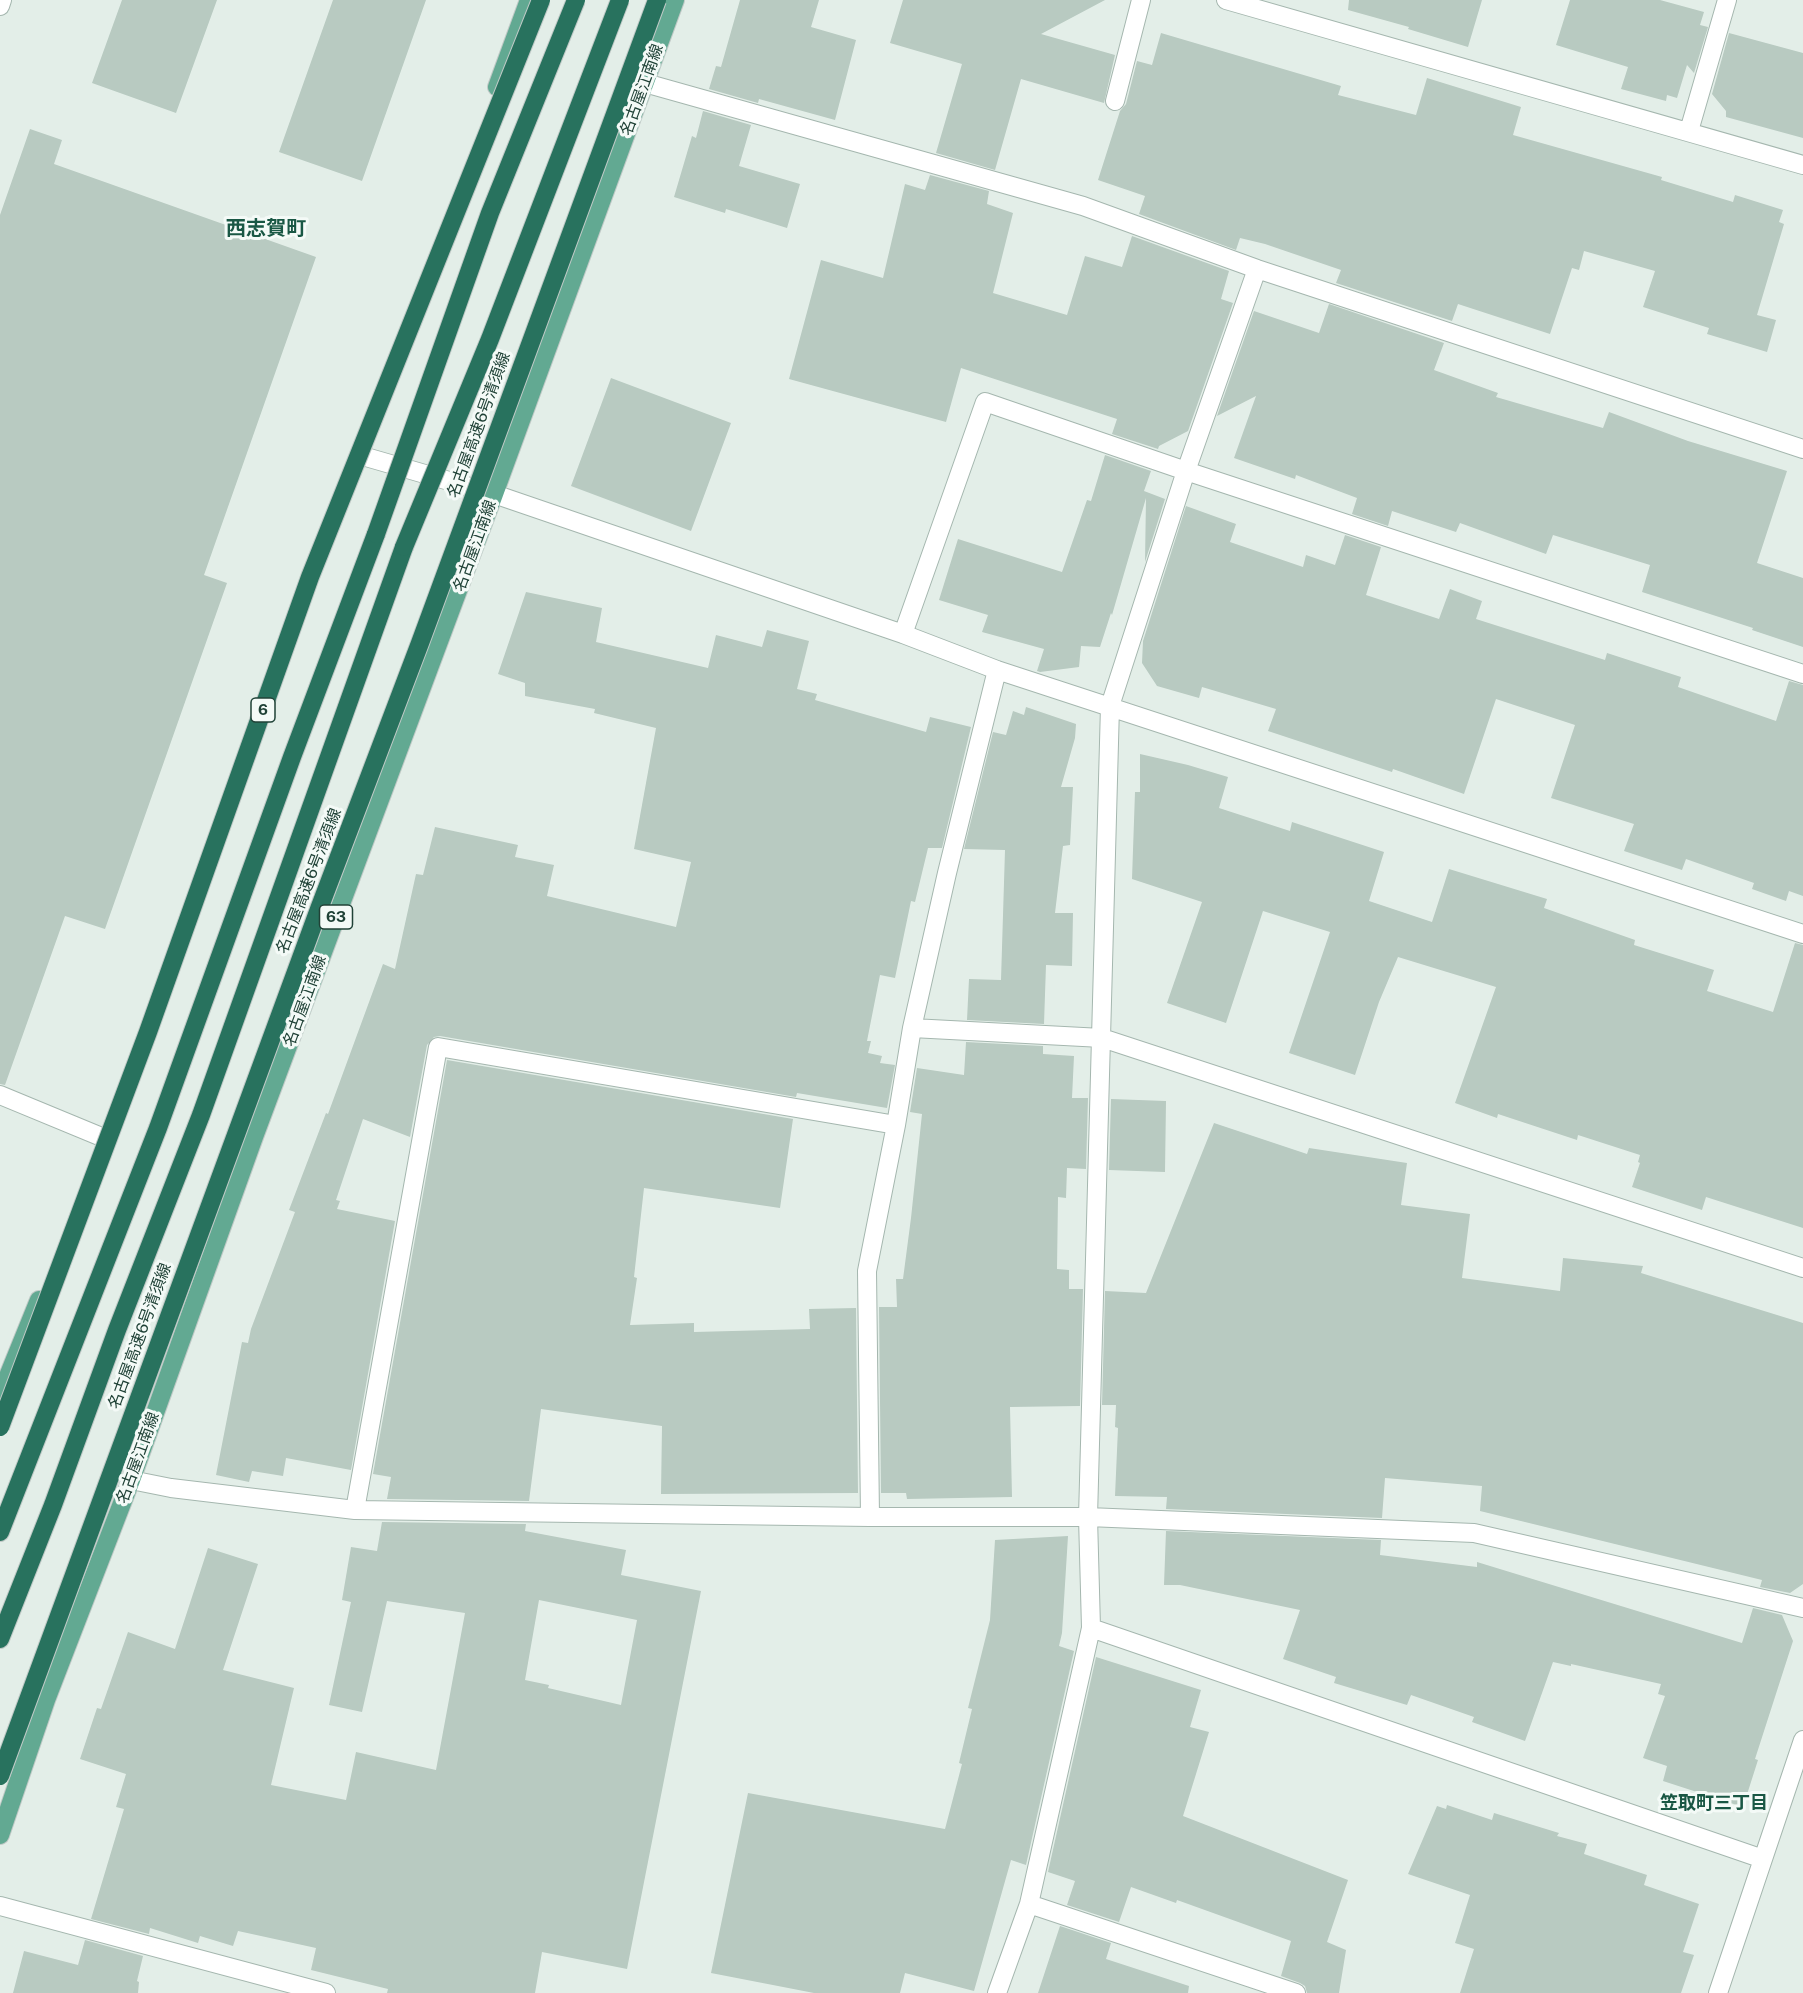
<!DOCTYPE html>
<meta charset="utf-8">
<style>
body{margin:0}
canvas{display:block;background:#e3eee8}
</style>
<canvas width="1803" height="1993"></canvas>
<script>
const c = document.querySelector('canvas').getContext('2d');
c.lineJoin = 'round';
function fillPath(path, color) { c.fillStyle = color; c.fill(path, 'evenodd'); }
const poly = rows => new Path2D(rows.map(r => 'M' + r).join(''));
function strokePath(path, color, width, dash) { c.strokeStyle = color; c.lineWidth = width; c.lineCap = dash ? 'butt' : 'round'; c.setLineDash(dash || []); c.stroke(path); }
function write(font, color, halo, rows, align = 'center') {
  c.font = font + ' "Public Sans","Noto Sans JP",sans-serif'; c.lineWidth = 6; c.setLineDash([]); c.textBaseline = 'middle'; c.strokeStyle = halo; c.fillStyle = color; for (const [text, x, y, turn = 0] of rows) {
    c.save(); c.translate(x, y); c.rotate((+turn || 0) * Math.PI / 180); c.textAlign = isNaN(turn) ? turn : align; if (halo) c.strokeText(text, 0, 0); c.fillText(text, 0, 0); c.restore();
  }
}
fillPath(poly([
 [122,0,217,0,176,113,92,83],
 [333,0,426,0,362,181,279,152],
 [740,0,819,0,811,27,856,40,835,120,759,99,758,103,709,89,716,66,721,67],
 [903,0,1105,0,1041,34,1115,55,1104,103,1021,79,995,170,936,153,962,64,890,43],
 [1349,0,1482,0,1468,47,1408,29,1409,27,1348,10],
 [1570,0,1660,0,1704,12,1700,25,1708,27,1694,73,1687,65,1677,98,1667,95,1666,101,1621,89,1628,67,1556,45],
 [1161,33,1341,86,1338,95,1416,115,1427,78,1521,107,1513,135,1662,177,1661,180,1733,202,1735,195,1783,210,1779,222,1784,224,1757,315,1776,320,1767,352,1707,334,1709,328,1643,307,1655,271,1584,251,1579,270,1572,268,1550,334,1458,304,1452,321,1336,283,1341,270,1265,244,1240,238,1236,250,1139,214,1145,196,1098,180,1120,111,1126,104,1137,61,1152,65],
 [1729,33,1803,53,1803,138,1726,117,1726,111,1712,94],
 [703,111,751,125,739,166,800,184,787,228,726,209,725,213,674,197,692,136,696,138],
 [30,129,62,140,54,164,316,257,204,575,227,583,105,929,65,916,5,1085,0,1084,0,215],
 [930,175,989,191,987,204,1013,213,993,293,1067,315,1085,256,1122,267,1132,236,1229,271,1221,299,1233,303,1188,431,1159,446,1158,449,1112,434,1117,419,961,368,946,422,789,379,821,260,883,278,905,184,925,190],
 [1329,304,1444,343,1434,370,1498,393,1496,397,1603,428,1609,412,1688,441,1787,471,1757,563,1803,578,1803,647,1752,630,1753,628,1642,592,1650,565,1553,535,1546,554,1460,523,1456,532,1392,511,1388,526,1352,514,1357,498,1296,475,1295,479,1234,458,1256,396,1217,416,1254,311,1319,333],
 [611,378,731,423,691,531,571,486],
 [1105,455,1151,471,1144,491,1165,499,1145,562,1146,498,1112,615,1111,613,1100,647,1081,646,1079,667,1040,672,1037,671,1044,649,982,632,988,615,939,600,958,539,1062,572,1087,500,1091,501],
 [1186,506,1236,524,1230,542,1303,567,1306,555,1335,565,1345,535,1381,547,1366,595,1439,619,1450,589,1482,601,1476,619,1605,660,1607,653,1681,677,1678,687,1776,721,1789,681,1803,685,1803,896,1789,891,1786,901,1752,889,1754,883,1686,859,1682,870,1624,851,1634,824,1551,798,1575,725,1496,699,1464,794,1393,769,1392,772,1268,731,1276,709,1202,687,1199,698,1157,686,1142,663,1143,641],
 [526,592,602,608,596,642,708,668,716,635,762,647,767,630,809,641,797,689,817,694,815,700,926,732,930,717,971,727,942,848,928,848,915,902,911,901,895,978,880,975,867,1041,871,1041,868,1053,882,1056,880,1063,895,1065,887,1108,797,1093,796,1097,440,1036,434,1037,427,1045,410,1137,363,1119,336,1200,340,1201,337,1209,395,1221,351,1470,286,1458,283,1476,252,1471,249,1482,216,1475,242,1342,248,1343,251,1329,295,1212,289,1210,326,1113,328,1114,383,964,395,969,416,874,423,875,435,827,518,845,515,857,554,865,547,896,676,927,691,862,634,849,656,728,594,713,595,709,525,696,525,683,498,674],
 [1026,707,1076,724,1075,738,1061,787,1073,787,1070,845,1063,846,1055,913,1073,913,1072,966,1046,965,1044,1024,967,1020,969,979,1001,980,1005,850,964,849,993,732,1006,735,1013,711,1024,715],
 [1140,754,1188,765,1228,777,1219,808,1290,831,1292,822,1384,852,1369,901,1432,922,1449,869,1547,899,1544,908,1635,940,1634,945,1714,970,1707,991,1773,1012,1795,943,1803,945,1803,1228,1706,1197,1702,1210,1632,1187,1640,1163,1638,1162,1640,1155,1578,1135,1577,1140,1498,1114,1497,1118,1455,1103,1496,987,1398,957,1379,1002,1355,1075,1289,1053,1330,932,1263,911,1226,1023,1167,1003,1202,902,1132,879,1135,792,1140,792],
 [966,1042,1043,1046,1043,1054,1074,1056,1072,1098,1088,1098,1086,1169,1067,1168,1066,1198,1058,1197,1057,1269,1069,1270,1069,1289,1083,1289,1080,1406,1010,1407,1012,1497,907,1499,906,1493,881,1493,879,1307,897,1307,896,1279,903,1279,911,1218,922,1114,910,1112,917,1068,964,1075],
 [447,1060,793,1119,780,1208,644,1188,634,1277,637,1278,630,1325,694,1323,694,1332,810,1329,809,1309,856,1308,858,1493,661,1494,662,1426,541,1409,529,1501,387,1499,391,1477,373,1474],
 [1111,1099,1166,1101,1165,1172,1109,1170],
 [1214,1123,1307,1154,1309,1148,1407,1163,1401,1205,1470,1214,1462,1278,1560,1291,1563,1258,1643,1266,1641,1273,1803,1323,1803,1584,1790,1593,1760,1587,1762,1580,1480,1511,1482,1486,1385,1478,1382,1518,1166,1509,1167,1497,1115,1496,1118,1428,1115,1427,1116,1405,1102,1405,1105,1291,1146,1293],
 [382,1522,526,1524,525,1531,626,1550,621,1575,701,1591,627,1969,542,1952,535,1993,387,1993,388,1989,311,1970,316,1948,238,1931,233,1946,200,1936,198,1943,150,1928,149,1934,91,1919,124,1809,116,1807,126,1774,80,1759,97,1708,101,1709,128,1632,175,1649,208,1548,258,1564,223,1670,294,1688,271,1785,346,1800,356,1752,436,1770,465,1613,387,1601,362,1712,329,1705,351,1602,342,1600,351,1547,377,1551],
 [539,1600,637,1620,621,1705,548,1688,549,1685,525,1680],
 [1166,1531,1381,1540,1380,1555,1477,1567,1477,1562,1742,1643,1753,1608,1782,1615,1793,1641,1755,1759,1758,1760,1743,1807,1663,1781,1667,1766,1643,1758,1665,1696,1658,1694,1661,1684,1571,1664,1571,1666,1553,1662,1525,1741,1472,1722,1474,1717,1411,1695,1407,1705,1334,1683,1336,1677,1283,1659,1300,1610,1180,1585,1164,1585],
 [1068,1536,1062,1633,1059,1646,1074,1651,1026,1865,1011,1860,974,1991,905,1973,900,1993,814,1993,711,1973,748,1793,945,1829,962,1764,959,1763,972,1709,968,1708,990,1620,995,1540],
 [1096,1657,1201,1690,1190,1727,1209,1732,1183,1816,1348,1880,1327,1942,1346,1950,1339,1993,1307,1993,1305,1986,1300,1983,1281,1976,1291,1941,1177,1900,1176,1903,1131,1887,1119,1922,1067,1905,1075,1881,1048,1872],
 [1447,1805,1492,1820,1494,1813,1559,1833,1557,1836,1587,1844,1584,1854,1647,1875,1644,1885,1699,1904,1683,1952,1694,1955,1681,1993,1460,1993,1474,1949,1455,1943,1470,1895,1408,1874,1437,1806,1446,1809],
 [1060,1926,1111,1943,1106,1959,1189,1986,1188,1993,1038,1993],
 [85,1940,143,1956,137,1981,139,1982,138,1993,13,1993,24,1951,78,1965]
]), '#b8cac1');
const minor = poly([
 [1226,0,1803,165],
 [0,6,2,0],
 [645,83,1083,206,1257,269,1803,449],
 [1115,101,1141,0],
 [1689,131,1727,0],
 [366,457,494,494,903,634,997,670,1803,934],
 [903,634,985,402,1186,471,1803,674],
 [912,1028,1102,1038,1803,1268],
 [0,1095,104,1138],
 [131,1480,171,1488,355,1510,870,1517,1088,1517,1474,1533,1803,1608],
 [355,1510,438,1047,896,1125],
 [870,1517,867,1271,896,1125,912,1028,947,873,997,670],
 [1091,1628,1763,1859],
 [1029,1904,1296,1993],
 [0,1906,326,1993],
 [997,1993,1029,1904,1091,1628,1088,1517,1110,706,1186,471,1257,269],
 [1718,1993,1803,1740]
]);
const major = poly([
 [497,87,529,0],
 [0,1396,39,1300],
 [0,1835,46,1700,131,1480,254,1137,494,494,675,0]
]);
const highway = poly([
 [0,1532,158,1128,292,757,376,534],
 [0,1639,53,1505,117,1330,201,1115,404,547]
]);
strokePath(minor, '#a5b7af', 20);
strokePath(major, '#c1cac7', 20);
strokePath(highway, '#c1cac7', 20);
strokePath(minor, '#fff', 18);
strokePath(major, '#62a992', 18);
strokePath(highway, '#28725e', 18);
const highwayBridge = poly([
 [376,534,490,213,576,0],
 [404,547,490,339,620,0],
 [0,1427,148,1032,310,577,541,0],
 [0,1776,319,909,420,643,657,0]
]);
strokePath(highwayBridge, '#c1cac7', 20, []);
strokePath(highwayBridge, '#28725e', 18);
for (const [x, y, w] of [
 [263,710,24],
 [336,917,33]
]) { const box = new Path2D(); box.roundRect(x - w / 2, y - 12, w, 24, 4.5); c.fillStyle = '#f4faf7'; c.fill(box); strokePath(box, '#204237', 1.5); }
write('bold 15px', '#204237', null, [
 ["6",263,710],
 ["63",336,917]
]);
write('16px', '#204237', '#f4faf7', [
 ["名古屋江南線",642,90,-70],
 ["名古屋高速6号清須線",479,425,-70],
 ["名古屋江南線",475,546,-70],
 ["名古屋高速6号清須線",309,881,-69],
 ["名古屋江南線",305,1001,-70],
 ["名古屋高速6号清須線",140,1336,-70],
 ["名古屋江南線",138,1458,-70]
]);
write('bold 18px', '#195744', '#f4faf7', [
 ["笠取町三丁目",1714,1803]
]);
write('bold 20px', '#195744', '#f4faf7', [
 ["西志賀町",266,229]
]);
</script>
